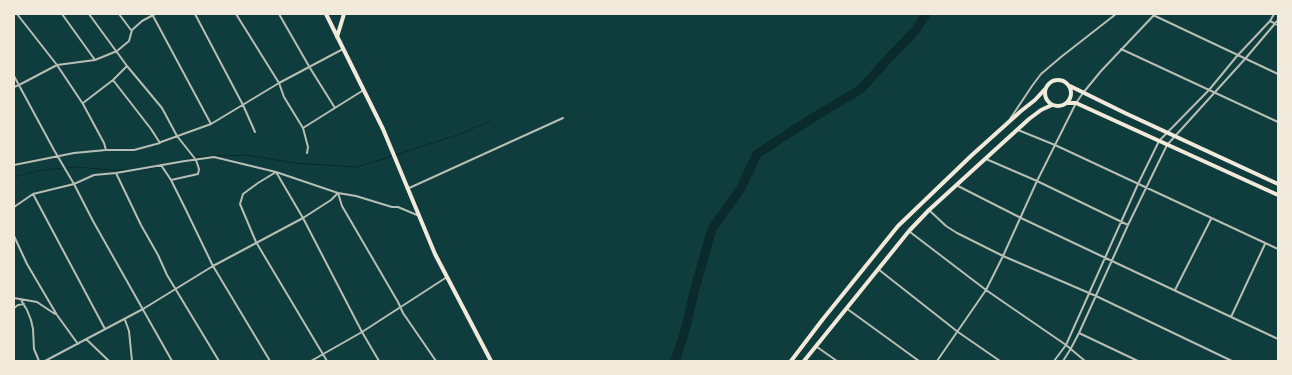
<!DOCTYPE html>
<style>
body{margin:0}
#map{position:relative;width:1292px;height:375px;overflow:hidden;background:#0f3d3e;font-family:"Archivo Narrow",sans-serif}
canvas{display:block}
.frame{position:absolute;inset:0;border:15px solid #f1e9da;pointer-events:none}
</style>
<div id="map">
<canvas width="1292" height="375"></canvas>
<div class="frame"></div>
</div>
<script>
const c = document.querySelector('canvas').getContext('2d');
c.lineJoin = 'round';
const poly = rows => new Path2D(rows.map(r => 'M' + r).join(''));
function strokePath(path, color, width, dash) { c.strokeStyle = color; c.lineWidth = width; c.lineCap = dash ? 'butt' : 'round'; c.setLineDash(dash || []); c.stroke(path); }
strokePath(poly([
 [396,155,460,134,490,121],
 [214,156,247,155,295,163,356,167,393,156],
 [185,160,195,157,210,157],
 [141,170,149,169,161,166],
 [14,177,42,170,77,167,110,170,127,170]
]), '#0a2a2b', 1);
strokePath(poly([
 [675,361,685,331,695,288,712,229,741,188,757,154,814,117,861,89,887,60,915,31,926,14]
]), '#0a2a2b', 9);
strokePath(poly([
 [17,14,57,65,83,104,104,143,106,150,134,150,160,143,151,129,113,80],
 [62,14,95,60],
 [89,14,127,66,162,108,177,136,196,160,199,169,198,174,171,180],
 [119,14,131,30],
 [152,14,211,124],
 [195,14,243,105,255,132],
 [236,14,279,83,284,97,303,128,308,147,307,153],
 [279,14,310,68,335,108],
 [1153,15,1278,74],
 [1270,21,1278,25],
 [1121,49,1278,122],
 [14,76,54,150,74,184,93,221,172,361],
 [14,87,19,85,57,65,95,60,117,51,129,41,132,30,142,21,155,14],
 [83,103,113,80,127,66],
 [1010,119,1032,86,1041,74,1061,57,1116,14],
 [303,128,362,91],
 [1018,130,1055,145,1278,249],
 [161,142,211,124,279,83,343,49],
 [986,159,1037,181,1128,225],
 [14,165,74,153,106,150],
 [161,165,171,180,185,208,213,266,270,361],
 [276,172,258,183,243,194,240,204,256,242,327,361],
 [276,172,303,218,362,332,379,361],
 [116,173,141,225,158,255,167,275,219,361],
 [958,186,1021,218,1112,261,1278,339],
 [407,189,563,118],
 [338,193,342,206,398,302,403,313,436,361],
 [33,194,105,329],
 [14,207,33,194,74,184,94,175,116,173,185,161,214,157,276,172,338,193,356,196,392,207,398,207,417,215],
 [929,210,946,226,957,233,1003,256,1096,296,1232,361],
 [910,232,986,290,1066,345,1085,361],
 [14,236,27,264,57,315,78,344],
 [878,269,958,332,1000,361],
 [1175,290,1211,219],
 [14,298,37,302,55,314],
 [21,300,27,310,31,320,33,329,34,349,39,361],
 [14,308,18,305,24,304],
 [846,308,919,361],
 [1231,317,1265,244],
 [125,320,129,331,132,361],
 [1079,333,1138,361],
 [86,339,109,361],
 [817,347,837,361],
 [45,361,143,309,213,266,303,218,331,200,338,193],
 [311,361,362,332,447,277],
 [937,361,986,290,1003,256,1037,181,1076,103,1083,93,1101,71,1155,14],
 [1054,361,1066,345,1138,184,1159,141,1209,90,1237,56,1270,21,1274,14],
 [1063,361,1070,350,1079,333,1128,225,1167,145,1245,59,1278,20]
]), '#b8beb3', 2);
strokePath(poly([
 [326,14,383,129,435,254,491,361],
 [337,37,344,14],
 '1045 93a13 13 0 1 1 26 0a13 13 0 1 1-26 0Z',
 [1070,86,1125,113,1278,184],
 [1067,103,1076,103,1278,195],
 [791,361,823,319,898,226,972,155,1021,111,1035,100,1046,88],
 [804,361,909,231,929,210,1029,119,1041,110,1052,105]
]), '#f1e9da', 4);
</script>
